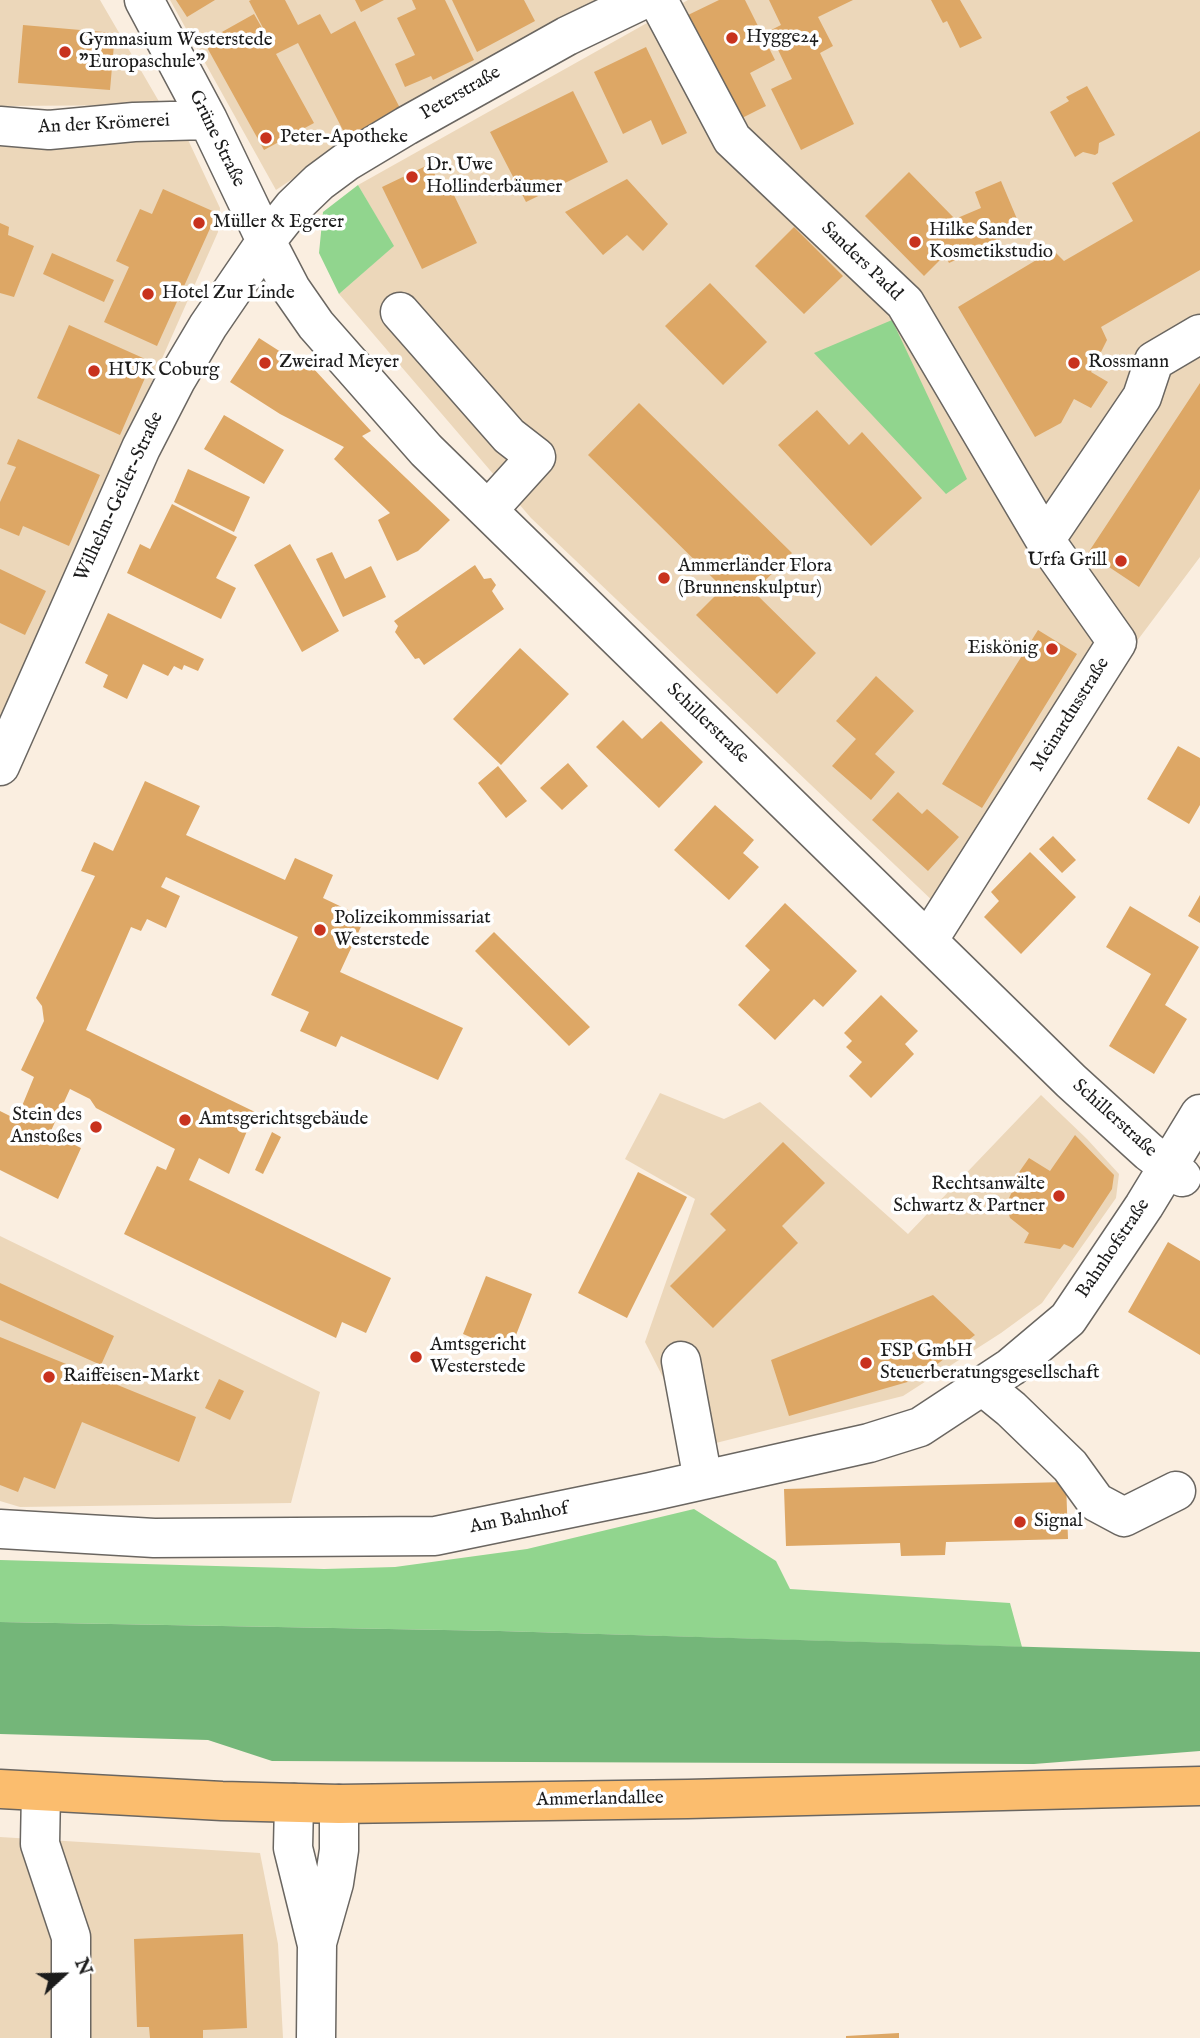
<!DOCTYPE html>
<meta charset="utf-8">
<style>
body{margin:0}
#map{position:relative;width:1200px;height:2038px;overflow:hidden;background:#faeee0;font-family:"IM FELL English",serif}
canvas{display:block}
.north{position:absolute;left:28px;top:1940px;width:70px;height:70px;-webkit-text-stroke:5px #fff;paint-order:stroke;rotate:68deg;font-size:19px;font-weight:700;line-height:28px;text-align:center;color:#1c1c1c}
.north::after{content:'';display:block;margin:auto;width:24px;height:32px;background:#1c1c1c;clip-path:polygon(50% 0,100% 100%,50% 72%,0 100%)}
</style>
<div id="map">
<canvas width="1200" height="2038"></canvas>
<div class="north">N</div>
</div>
<script>
const c = document.querySelector('canvas').getContext('2d');
c.lineJoin = 'round';
function fillPath(path, color) { c.fillStyle = color; c.fill(path, 'evenodd'); }
const poly = rows => new Path2D(rows.map(r => 'M' + r).join(''));
function strokePath(path, color, width, dash) { c.strokeStyle = color; c.lineWidth = width; c.lineCap = dash ? 'butt' : 'round'; c.setLineDash(dash || []); c.stroke(path); }
function write(font, color, halo, rows, align = 'center') {
  c.font = font + ' "IM FELL English",serif'; c.lineWidth = 7; c.setLineDash([]); c.textBaseline = 'middle'; c.strokeStyle = halo; c.fillStyle = color; for (const [text, x, y, turn = 0] of rows) {
    c.save(); c.translate(x, y); c.rotate((+turn || 0) * Math.PI / 180); c.textAlign = isNaN(turn) ? turn : align; if (halo) c.strokeText(text, 0, 0); c.fillText(text, 0, 0); c.restore();
  }
}
fillPath(poly([
 [0,0,100,0,161,105,0,106],
 [170,0,607,0,324,158,276,190],
 [688,0,1200,0,1200,557,938,906,531,518,339,294,393,246,358,185],
 [182,127,220,208,218,232,0,725,0,134],
 [660,1093,724,1119,760,1102,908,1234,1041,1095,1087,1139,1119,1174,1116,1198,1042,1303,1001,1333,903,1396,680,1452,673,1397,645,1342,695,1199,625,1159],
 [0,1236,320,1392,291,1503,20,1507,0,1501],
 [0,1837,260,1853,278,1944,283,2038,0,2038]
]), '#ecd7ba');
fillPath(poly([
 [358,185,394,246,339,294,319,253,323,212],
 [892,320,967,479,946,494,814,353],
 [694,1509,776,1561,790,1589,1010,1603,1022,1647,500,1631,0,1622,0,1560,324,1569,395,1567,527,1549]
]), '#91d58e');
fillPath(poly([
 [0,1622,500,1631,1200,1652,1200,1751,1034,1764,272,1761,208,1740,0,1734]
]), '#74b679');
fillPath(poly([
 [176,0,215,0,187,17],
 [251,0,285,0,298,25,320,14,331,34,355,21,401,110,347,138,298,43,276,54,314,123,264,150,204,42,254,14,273,47,249,1],
 [355,0,384,0,361,12],
 [412,0,445,0,474,60,433,80,431,76,405,87,395,64,415,55,397,18,416,9],
 [452,0,524,0,535,21,477,52],
 [719,0,745,0,775,60,750,73,766,106,740,119,688,15],
 [769,0,853,0,818,17,833,46,820,53,854,124,801,150,771,89,792,79,769,31,781,25],
 [931,0,960,0,982,38,960,48,947,21,943,23],
 [23,25,115,33,110,90,18,83],
 [646,47,687,133,662,145,651,120,623,134,594,72],
 [1087,86,1115,135,1099,143,1098,153,1095,155,1083,152,1075,157,1050,112,1069,101,1066,97],
 [573,91,608,162,526,202,490,132],
 [1200,131,1200,270,1101,327,1107,340,1091,372,1108,382,1091,408,1074,399,1061,423,1035,437,958,307,1053,250,1064,261,1133,221,1112,183],
 [430,164,444,194,452,191,477,243,422,269,382,187],
 [909,172,955,219,981,208,975,192,1001,181,1020,226,1001,234,1002,238,949,263,945,255,924,276,865,216],
 [627,179,668,224,643,251,627,235,603,255,565,212],
 [163,189,217,213,157,346,104,322,129,267,116,261,140,209,152,214],
 [0,223,9,227,8,235,34,246,14,297,0,293],
 [794,227,843,276,804,314,755,266],
 [52,253,114,280,104,302,43,274],
 [710,283,767,342,723,385,665,326],
 [69,325,152,362,120,435,37,398],
 [259,338,309,370,313,368,371,431,362,436,450,520,418,551,397,561,378,520,390,513,334,459,344,447,280,414,230,382],
 [1200,383,1200,489,1139,587,1088,553],
 [639,403,792,553,754,592,816,653,777,694,696,615,723,588,588,455],
 [817,410,849,445,862,432,922,498,871,546,778,445],
 [224,415,284,450,264,484,204,449],
 [18,439,100,475,69,546,23,526,19,536,0,528,0,502,16,467,7,464],
 [188,469,250,497,234,532,174,502],
 [172,504,237,537,216,578,236,588,221,619,127,573,140,544,150,549],
 [290,544,339,631,302,652,254,565],
 [332,552,345,579,371,566,386,597,343,617,316,559],
 [475,565,484,579,491,578,496,585,492,591,504,609,424,665,419,658,415,659,395,632,398,626,394,621],
 [0,569,46,591,25,635,0,623],
 [108,613,204,659,198,671,184,665,182,670,174,666,168,676,143,664,127,699,103,687,108,675,85,663],
 [1038,630,1077,654,982,808,942,784],
 [520,648,569,694,501,765,453,719],
 [876,676,914,711,875,754,895,772,871,800,832,766,856,739,836,721],
 [623,720,642,739,661,721,703,762,659,808,596,747],
 [1178,746,1200,758,1200,805,1189,824,1147,799],
 [568,763,588,786,562,810,540,788],
 [498,766,527,801,506,818,478,783],
 [145,781,200,806,186,835,285,880,295,858,333,875,323,898,365,918,340,972,463,1028,438,1080,341,1036,336,1047,300,1031,309,1012,271,995,298,937,166,877,161,887,180,896,166,928,147,919,141,931,131,927,86,1030,255,1112,229,1174,199,1158,189,1180,391,1278,366,1333,342,1322,336,1338,124,1234,157,1166,166,1170,175,1149,96,1108,90,1099,70,1089,50,1133,81,1148,58,1199,0,1170,0,1111,26,1124,30,1116,22,1106,34,1077,21,1070,44,1021,42,1006,36,998,95,876,81,871,94,842,113,851],
 [898,792,922,814,927,809,959,837,928,871,872,820],
 [715,805,754,840,743,853,759,867,729,900,674,850],
 [1053,836,1076,860,1062,873,1039,849],
 [1030,852,1076,897,1021,954,984,917,999,901,991,892],
 [1200,895,1200,923,1188,916],
 [785,903,857,971,823,1007,814,999,775,1040,738,1005,770,970,745,946],
 [1130,906,1199,947,1165,1005,1187,1019,1154,1074,1109,1046,1151,974,1106,947],
 [494,932,590,1027,569,1046,475,951],
 [881,995,918,1031,905,1044,914,1054,871,1098,849,1076,862,1062,846,1047,852,1041,844,1033],
 [272,1132,281,1137,263,1174,255,1170],
 [1075,1135,1114,1175,1112,1189,1073,1248,1064,1244,1060,1249,1024,1243,1029,1233,1010,1218,1006,1204,1014,1188,1010,1185,1029,1158,1050,1171],
 [783,1142,825,1183,782,1226,798,1243,713,1328,670,1286,726,1230,710,1214],
 [638,1172,687,1197,627,1318,578,1293],
 [1168,1242,1200,1261,1200,1355,1128,1312],
 [486,1276,532,1294,509,1353,463,1334],
 [0,1283,114,1336,101,1365,0,1320],
 [933,1295,975,1335,918,1379,789,1416,771,1360],
 [0,1337,196,1417,179,1462,82,1422,55,1489,24,1477,18,1492,0,1485],
 [219,1379,244,1391,230,1420,205,1408],
 [1066,1482,1068,1539,946,1542,945,1555,901,1556,900,1543,786,1546,784,1489],
 [243,1934,247,2028,203,2030,203,2038,150,2038,149,2027,137,2027,134,1939],
 [899,2033,899,2038,846,2038,846,2036]
]), '#dda765');
const minor = poly([
 [144,0,208,120,266,241,291,289,316,325,426,450,1071,1081,1149,1152,1182,1177],
 [658,0,732,139,905,303,1045,540],
 [0,126,49,130,134,122,208,120],
 [400,312,509,436,536,457,488,510],
 [0,766,141,448,176,380,208,326,266,241,293,207,319,182,346,162,406,126,567,36,642,0],
 [929,939,1117,642,1045,540,1142,397,1154,361,1200,334],
 [681,1361,703,1480],
 [984,1387,1011,1409,1070,1466,1096,1502,1124,1517,1176,1491],
 [0,1529,154,1538,435,1536,650,1492,869,1443,920,1427,1011,1367,1068,1319,1144,1206,1200,1114],
 [41,1792,40,1844,71,1937,71,2038],
 [294,1803,293,1848,317,1945,316,2038],
 [317,1943,334,1883,339,1850,339,1804]
]);
const major = poly([
 [0,1789,222,1801,339,1804,688,1799,1200,1786]
]);
strokePath(minor, '#6a6661', 41);
strokePath(major, '#6a6661', 41);
strokePath(minor, '#fff', 38);
strokePath(major, '#fbbd6e', 38);
for (const [x, y, r, color] of [
 [732,38,7,"#c8321e"],
 [65,52,7,"#c8321e"],
 [266,138,7,"#c8321e"],
 [412,177,7,"#c8321e"],
 [199,223,7,"#c8321e"],
 [915,242,7,"#c8321e"],
 [148,294,7,"#c8321e"],
 [265,363,7,"#c8321e"],
 [1074,363,7,"#c8321e"],
 [94,371,7,"#c8321e"],
 [1121,561,7,"#c8321e"],
 [664,578,7,"#c8321e"],
 [1052,649,7,"#c8321e"],
 [320,930,7,"#c8321e"],
 [185,1120,7,"#c8321e"],
 [96,1127,7,"#c8321e"],
 [1059,1196,7,"#c8321e"],
 [416,1357,7,"#c8321e"],
 [866,1363,7,"#c8321e"],
 [49,1377,7,"#c8321e"],
 [1020,1522,7,"#c8321e"]
]) { const dot = new Path2D(); dot.arc(x, y, r, 0, 2 * Math.PI); c.fillStyle = color; c.fill(dot); strokePath(dot, '#fff', 2.5); }
write('19px', '#1c1c1c', '#fff', [
 ["Hygge24",746,38],
 ["Gymnasium Westerstede",79,41],
 ["\"Europaschule\"",79,63],
 ["Peter-Apotheke",280,138],
 ["Dr. Uwe",426,166],
 ["Hollinderbäumer",426,188],
 ["Müller & Egerer",213,223],
 ["Hilke Sander",929,231],
 ["Kosmetikstudio",929,253],
 ["Hotel Zur Linde",162,294],
 ["Zweirad Meyer",279,363],
 ["Rossmann",1088,363],
 ["HUK Coburg",108,371],
 ["Urfa Grill",1107,561,"right"],
 ["Ammerländer Flora",678,567],
 ["(Brunnenskulptur)",678,589],
 ["Eiskönig",1038,649,"right"],
 ["Polizeikommissariat",334,919],
 ["Westerstede",334,941],
 ["Stein des",82,1116,"right"],
 ["Anstoßes",82,1138,"right"],
 ["Amtsgerichtsgebäude",199,1120],
 ["Rechtsanwälte",1045,1185,"right"],
 ["Schwartz & Partner",1045,1207,"right"],
 ["Amtsgericht",430,1346],
 ["Westerstede",430,1368],
 ["FSP GmbH",880,1352],
 ["Steuerberatungsgesellschaft",880,1374],
 ["Raiffeisen-Markt",63,1377],
 ["Signal",1034,1522]
], 'left');
write('19px', '#1c1c1c', '#fff', [
 ["Peterstraße",461,94,-30],
 ["An der Krömerei",104,125,-3],
 ["Grüne Straße",216,139,64],
 ["Sanders Padd",861,262,44],
 ["Wilhelm-Geiler-Straße",120,497,-65],
 ["Meinardusstraße",1071,715,-58],
 ["Schillerstraße",707,724,44],
 ["Schillerstraße",1114,1119,42],
 ["Bahnhofstraße",1114,1249,-56],
 ["Am Bahnhof",519,1519,-11],
 ["Ammerlandallee",600,1800,-1]
]);
</script>
